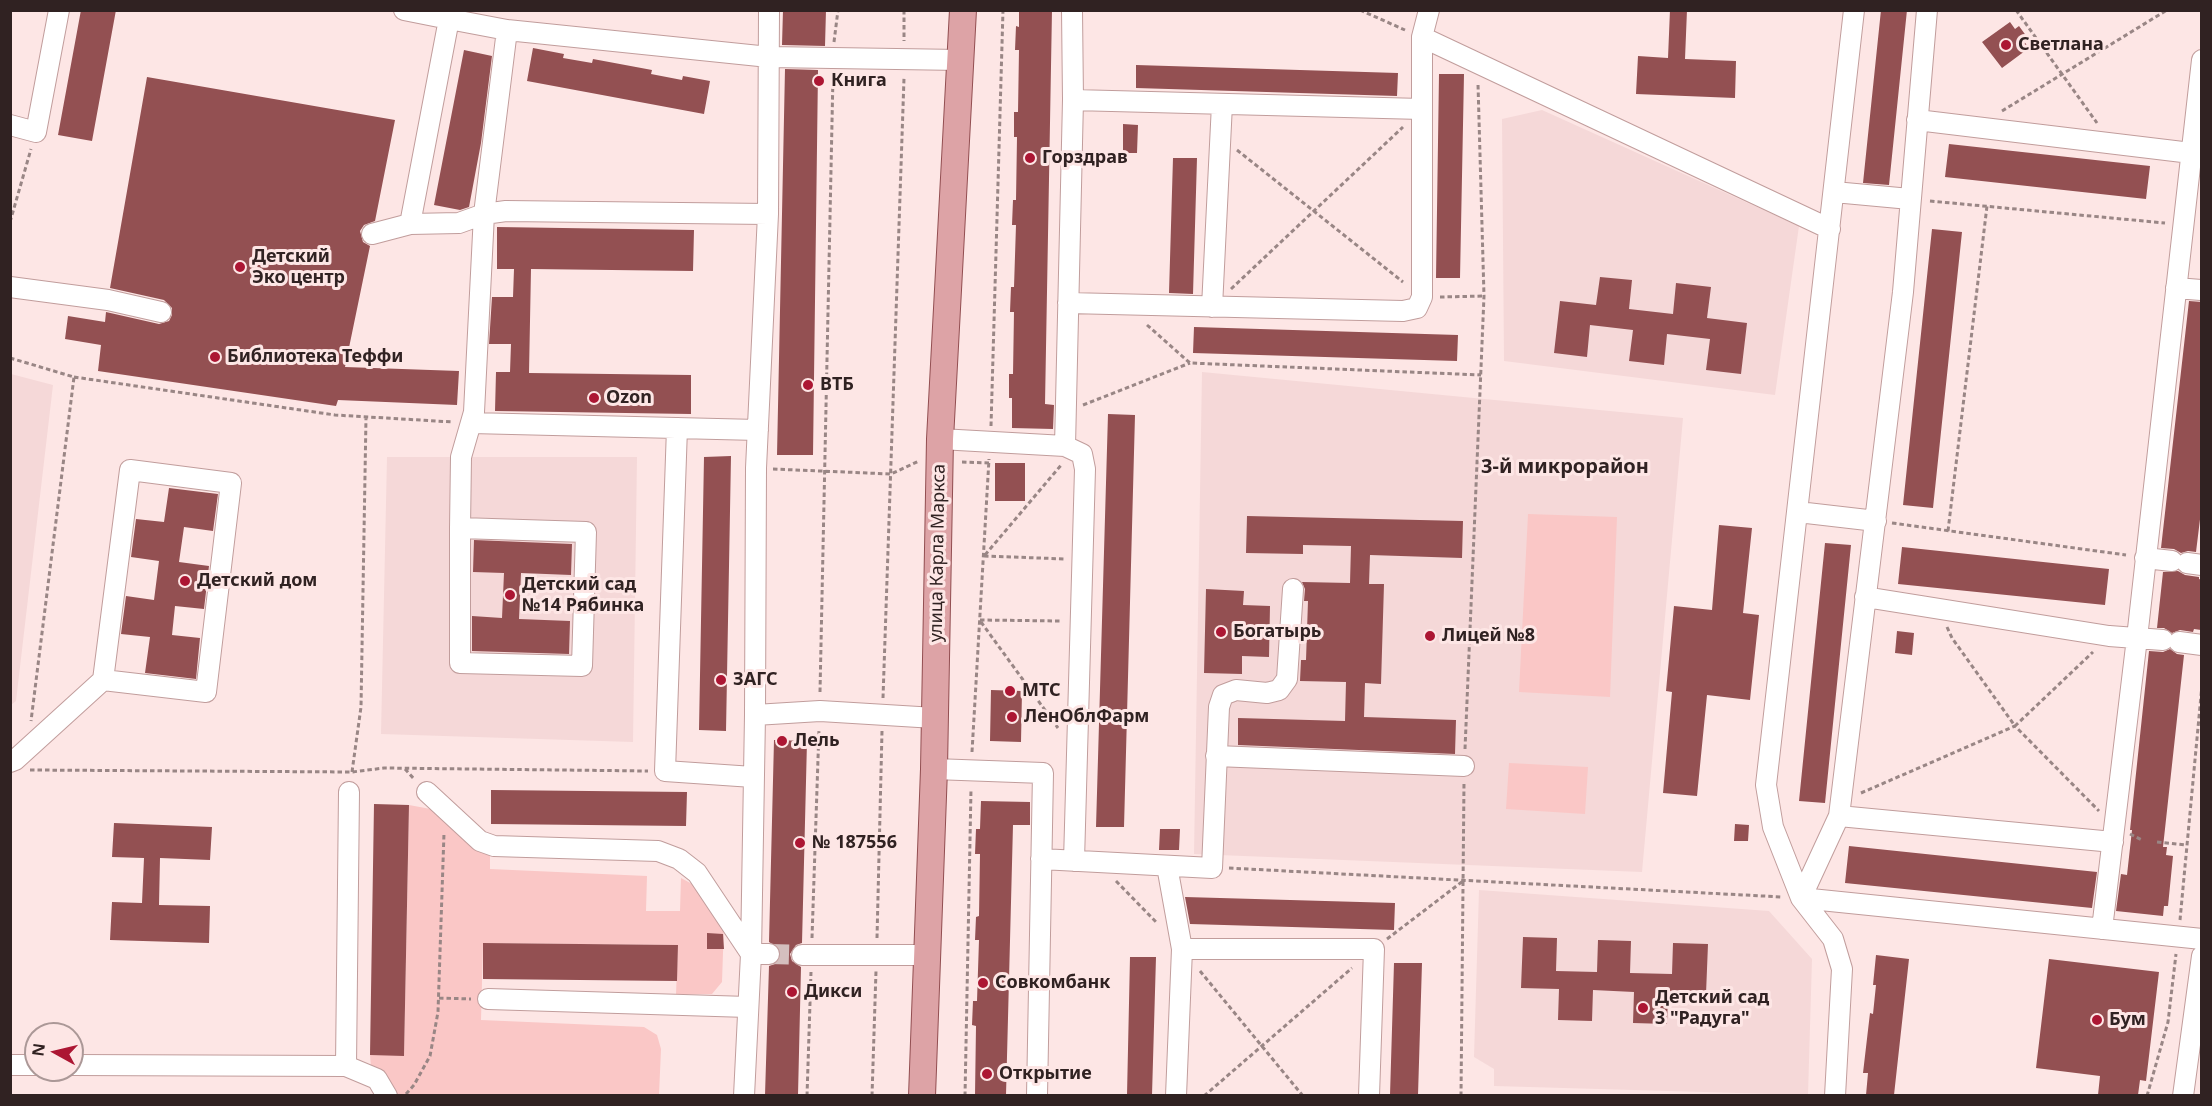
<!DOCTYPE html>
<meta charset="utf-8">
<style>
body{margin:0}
#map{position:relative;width:2212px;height:1106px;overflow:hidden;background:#fde6e5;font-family:"Noto Sans",sans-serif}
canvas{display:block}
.frame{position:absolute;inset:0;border:12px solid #302222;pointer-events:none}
.north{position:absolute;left:24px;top:1022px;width:60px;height:60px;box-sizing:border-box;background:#fde6e5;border:2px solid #ab9897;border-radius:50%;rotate:278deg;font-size:16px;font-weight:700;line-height:24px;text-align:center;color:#302222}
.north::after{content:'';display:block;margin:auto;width:21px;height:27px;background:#ac1633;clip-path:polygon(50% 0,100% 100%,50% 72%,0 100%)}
</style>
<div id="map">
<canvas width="2212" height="1106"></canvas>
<div class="frame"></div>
<div class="north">N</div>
</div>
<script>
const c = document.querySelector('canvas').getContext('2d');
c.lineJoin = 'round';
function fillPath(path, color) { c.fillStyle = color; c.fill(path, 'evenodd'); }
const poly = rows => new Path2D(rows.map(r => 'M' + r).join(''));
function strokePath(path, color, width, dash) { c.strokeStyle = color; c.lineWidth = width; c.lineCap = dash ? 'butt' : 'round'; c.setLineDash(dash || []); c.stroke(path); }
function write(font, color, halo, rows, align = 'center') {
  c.font = font + ' "Noto Sans",sans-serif'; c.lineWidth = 6; c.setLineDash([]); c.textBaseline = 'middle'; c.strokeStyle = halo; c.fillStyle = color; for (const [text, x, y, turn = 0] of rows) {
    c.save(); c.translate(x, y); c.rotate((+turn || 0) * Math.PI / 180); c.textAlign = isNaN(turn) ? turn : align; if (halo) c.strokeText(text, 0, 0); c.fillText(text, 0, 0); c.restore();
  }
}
fillPath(poly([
 [1542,110,1799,226,1775,395,1504,361,1502,119],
 [1202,372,1683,418,1642,872,1194,854],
 [11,374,53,385,16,701,11,705],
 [387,457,637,457,633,742,381,734],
 [1479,890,1769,911,1812,959,1808,1095,1494,1086,1494,1069,1474,1057]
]), '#f5d8d8');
fillPath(poly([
 [1528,514,1617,517,1610,697,1519,692],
 [1509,763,1588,767,1585,814,1506,809],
 [409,805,436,810,490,852,490,869,647,876,646,911,680,911,681,878,694,885,724,923,722,982,712,994,676,994,678,945,483,943,481,1020,644,1027,657,1035,661,1049,659,1095,398,1095,385,1075,371,1067,370,1055,404,1055]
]), '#fac7c6');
fillPath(poly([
 [81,10,116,10,92,141,58,135],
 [783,10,826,10,825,46,782,45],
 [1019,10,1052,10,1045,404,1054,405,1053,429,1012,428,1012,398,1009,398,1009,374,1013,374,1014,312,1010,312,1011,287,1014,287,1016,225,1012,225,1013,200,1016,200,1017,137,1014,137,1014,112,1018,112,1019,50,1015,50,1016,26,1019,27],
 [1670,10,1687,10,1685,59,1736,61,1735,98,1636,94,1638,56,1668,58],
 [1881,10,1907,10,1889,185,1863,183],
 [2010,22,2015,29,2019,26,2027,37,2023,40,2029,48,2002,68,1982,42],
 [533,48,564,54,563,58,592,63,593,59,652,70,651,74,682,80,683,76,710,81,704,114,527,81],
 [464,50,492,56,481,143,469,207,460,210,434,205],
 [1136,65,1398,73,1397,96,1136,88],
 [785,69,818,70,813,455,777,455],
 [1439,74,1464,74,1460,278,1436,278],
 [147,77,395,120,375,221,364,225,360,231,363,242,370,246,345,367,459,371,457,405,338,400,336,406,98,371,101,345,65,339,68,316,105,322,106,312,159,324,169,321,172,315,172,308,164,300,110,288],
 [1123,124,1138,125,1137,153,1123,153],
 [1949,144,2150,166,2146,199,1945,177],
 [1173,158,1197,158,1193,294,1169,293],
 [497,227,694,230,693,271,531,269,529,373,691,375,691,414,495,411,496,372,510,372,511,344,489,344,492,297,513,297,514,269,497,269],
 [1932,229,1962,232,1933,508,1903,505],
 [1600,277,1632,280,1629,309,1673,314,1676,283,1711,287,1707,318,1747,323,1741,374,1706,370,1710,339,1667,334,1664,365,1629,361,1633,330,1590,325,1587,357,1554,353,1560,301,1596,305],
 [2189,301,2202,302,2202,503,2196,552,2188,551,2181,553,2174,549,2161,548],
 [1194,327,1458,335,1457,361,1193,353],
 [1108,414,1135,415,1124,827,1096,827],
 [731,456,726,731,699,730,704,457],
 [995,463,1025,463,1025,501,995,501],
 [169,488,218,494,213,531,184,527,179,562,209,566,204,609,175,606,172,635,200,638,196,679,145,673,150,637,121,634,126,596,154,600,159,561,131,557,136,519,164,522],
 [1247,516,1463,521,1462,558,1370,555,1369,584,1384,584,1381,684,1365,683,1364,717,1456,720,1455,754,1238,745,1238,718,1345,721,1346,682,1300,681,1301,660,1306,660,1308,601,1304,601,1305,589,1302,582,1350,583,1351,546,1303,545,1303,554,1246,553],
 [1719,525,1752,528,1743,613,1759,615,1750,700,1707,695,1697,796,1663,793,1672,692,1666,691,1674,606,1712,610],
 [474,540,572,544,571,575,521,573,519,619,570,621,569,654,472,651,472,616,502,618,504,573,473,572],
 [1825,543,1851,545,1825,803,1799,801],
 [1902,547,2109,569,2105,605,1898,584],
 [2178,571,2185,575,2199,577,2199,579,2202,580,2201,630,2194,629,2193,632,2180,630,2172,633,2164,628,2157,628,2163,572],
 [1206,589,1244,591,1243,605,1270,606,1269,657,1242,656,1242,674,1204,673],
 [1897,631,1914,633,1912,655,1895,653],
 [2170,649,2177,654,2184,655,2163,847,2167,847,2166,855,2173,856,2168,906,2164,906,2163,916,2116,911,2121,874,2127,875,2132,830,2130,830,2149,651,2163,652],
 [991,690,1022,691,1021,742,990,741],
 [774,740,807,741,802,943,796,945,790,954,792,961,801,967,798,1095,765,1095,769,966,775,964,781,955,779,948,769,942],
 [491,790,687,792,686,826,491,824],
 [981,801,1030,802,1030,825,1013,825,1006,1095,975,1095,976,1026,972,1025,973,1001,977,1001,979,940,975,940,976,917,979,916,980,854,975,854,976,829,980,829],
 [374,804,409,805,404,1056,370,1055],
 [114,823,212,827,210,860,160,858,159,905,210,906,209,943,110,940,112,902,142,903,144,858,112,857],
 [1735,824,1749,825,1748,841,1734,841],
 [1160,829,1180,829,1179,850,1159,850],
 [1849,846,2097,872,2092,908,1845,883],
 [1185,897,1395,903,1394,930,1190,924],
 [707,933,723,934,724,949,707,949],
 [1523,937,1557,938,1556,971,1597,972,1598,940,1631,941,1630,973,1672,974,1673,943,1708,944,1706,994,1668,993,1667,1024,1633,1023,1634,992,1593,990,1592,1021,1558,1020,1559,989,1521,988],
 [483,943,678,945,677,981,483,979],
 [1876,955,1909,959,1894,1095,1866,1095,1868,1073,1863,1073,1870,1013,1873,1014,1876,985,1873,985],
 [1130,957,1156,957,1152,1095,1127,1095],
 [2049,959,2159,972,2146,1081,2140,1080,2138,1095,2098,1095,2100,1076,2036,1068],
 [1394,963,1422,963,1418,1095,1390,1095]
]), '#935052');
strokePath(poly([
 [769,954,802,955]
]), '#d4bfbe', 20, [20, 10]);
const minor = poly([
 [404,10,449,19,410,224],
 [449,19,507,30,769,57,960,60],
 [1422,37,1830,229],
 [1073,100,1422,109],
 [1917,120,2191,153],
 [10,125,36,132,59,10],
 [1834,192,1910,199],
 [768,214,769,10],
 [372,234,410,224,459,223,484,214,506,211,768,214,756,468,755,715,820,711,935,718],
 [10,287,108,300,161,312],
 [2176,288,2201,290],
 [1068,303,1403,311,1417,308,1422,297,1422,37,1429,10],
 [1212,307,1222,104],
 [471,423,758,430],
 [677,428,665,771,753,777],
 [940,439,1065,446,1082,454,1085,469,1074,861],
 [1065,446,1073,100,1072,10],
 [1798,512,1876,521],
 [460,528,586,532,582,666,460,663,460,528,461,457,474,412,484,214,507,30],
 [2145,558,2172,561],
 [2187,563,2202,565],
 [1865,597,2109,636,2163,640],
 [2179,642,2202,645],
 [1216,756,1464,766],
 [10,762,15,760,103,680,130,470,231,483,206,692,103,680],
 [934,769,1043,773,1037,1096],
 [427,792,480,841,494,846,658,851,679,859,697,873,751,954,769,954],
 [1839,816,2113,842],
 [1041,859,1212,868,1219,707,1223,695,1236,690,1267,693,1279,690,1287,679,1293,589],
 [1167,866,1182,949],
 [1801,898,1839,816,1903,292,1927,10],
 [1801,898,2202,939],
 [2102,929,2137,638,2202,60],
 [802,955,928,955],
 [488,999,748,1007],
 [10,1065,36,1065],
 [72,1065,346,1066,349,792],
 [346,1066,377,1079,387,1096],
 [744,1096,751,954,755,715],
 [1176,1096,1182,949,1374,949,1369,1096],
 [1835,1096,1842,969,1833,939,1801,898,1773,827,1766,785,1854,10],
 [2183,1096,2202,956]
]);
const major = poly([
 [922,1096,934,769,940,439,963,10]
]);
strokePath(minor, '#c19d9c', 22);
strokePath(major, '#924e51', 28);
strokePath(poly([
 [904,10,904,41],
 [1360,10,1405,30],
 [2016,10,2097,123],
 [834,42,838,10],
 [2002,111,2167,10],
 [1237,150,1403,282],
 [1930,201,2165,223],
 [10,222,31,149],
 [1231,289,1403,127],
 [1440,297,1484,296],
 [1147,325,1190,363,1481,375],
 [10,358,74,377,31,721],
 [74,377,335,415,453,422],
 [1083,405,1190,363],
 [991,426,1003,10],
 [962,462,989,463],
 [773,469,891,474,919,461],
 [1892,523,2126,555],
 [1948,531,1987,206],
 [985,555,1062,464],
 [984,556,1066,559],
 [980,620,1062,621],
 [981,622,1058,728],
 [1947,627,1952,638,2015,726,2093,652],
 [820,692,833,75],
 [883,698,904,78],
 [1465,749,1484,296,1478,84],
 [972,752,989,459],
 [405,769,415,780],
 [30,770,352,772,384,768,648,771],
 [352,772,361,707,366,417],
 [1861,793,2015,726,2099,811],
 [2130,834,2142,840],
 [2157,842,2186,845],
 [1229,868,1782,897],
 [1116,881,1157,923],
 [2180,920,2202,685],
 [812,938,819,729],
 [877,938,882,731],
 [1387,939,1463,881],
 [1200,971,1303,1096],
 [439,998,471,999],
 [406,1094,414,1085,430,1056,438,1012,444,833],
 [807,1096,811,972],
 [872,1096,876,971],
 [965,1096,971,789],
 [1204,1096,1352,968],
 [1461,1096,1464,782],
 [2147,1096,2168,1022,2176,954]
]), '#998685', 3, [4.5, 3]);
strokePath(minor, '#fff', 20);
strokePath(major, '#dda3a6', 26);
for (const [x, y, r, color] of [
 [2006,45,6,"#ac1633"],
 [819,81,6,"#ac1633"],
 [1030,158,6,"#ac1633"],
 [240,267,6,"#ac1633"],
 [215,357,6,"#ac1633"],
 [808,385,6,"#ac1633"],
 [594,398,6,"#ac1633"],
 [185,581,6,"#ac1633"],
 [510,595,6,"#ac1633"],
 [1221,632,6,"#ac1633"],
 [1430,636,6,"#ac1633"],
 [721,680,6,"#ac1633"],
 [1010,691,6,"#ac1633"],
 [1012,717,6,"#ac1633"],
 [782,741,6,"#ac1633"],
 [800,843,6,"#ac1633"],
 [983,983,6,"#ac1633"],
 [792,992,6,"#ac1633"],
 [1643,1008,6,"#ac1633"],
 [2097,1020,6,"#ac1633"],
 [987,1074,6,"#ac1633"]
]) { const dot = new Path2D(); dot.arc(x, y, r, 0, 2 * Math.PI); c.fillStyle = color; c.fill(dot); strokePath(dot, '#fde6e5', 2); }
write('bold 18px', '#302222', '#fde6e5', [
 ["Светлана",2018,45],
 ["Книга",831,81],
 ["Горздрав",1042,158],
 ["Детский",252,257],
 ["Эко центр",252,278],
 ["Библиотека Теффи",227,357],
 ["ВТБ",820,385],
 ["Ozon",606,398],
 ["Детский дом",197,581],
 ["Детский сад",522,585],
 ["№14 Рябинка",522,606],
 ["Богатырь",1233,632],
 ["Лицей №8",1442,636],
 ["ЗАГС",733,680],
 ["МТС",1022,691],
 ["ЛенОблФарм",1024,717],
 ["Лель",794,741],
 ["№ 187556",812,843],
 ["Совкомбанк",995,983],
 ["Дикси",804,992],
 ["Детский сад",1655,998],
 ["3 \"Радуга\"",1655,1019],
 ["Бум",2109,1020],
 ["Открытие",999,1074]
], 'left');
write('18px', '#302222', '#fde6e5', [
 ["улица Карла Маркса",938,553,-89]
]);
write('bold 20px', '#302222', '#fde6e5', [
 ["3-й микрорайон",1565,467]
]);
</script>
